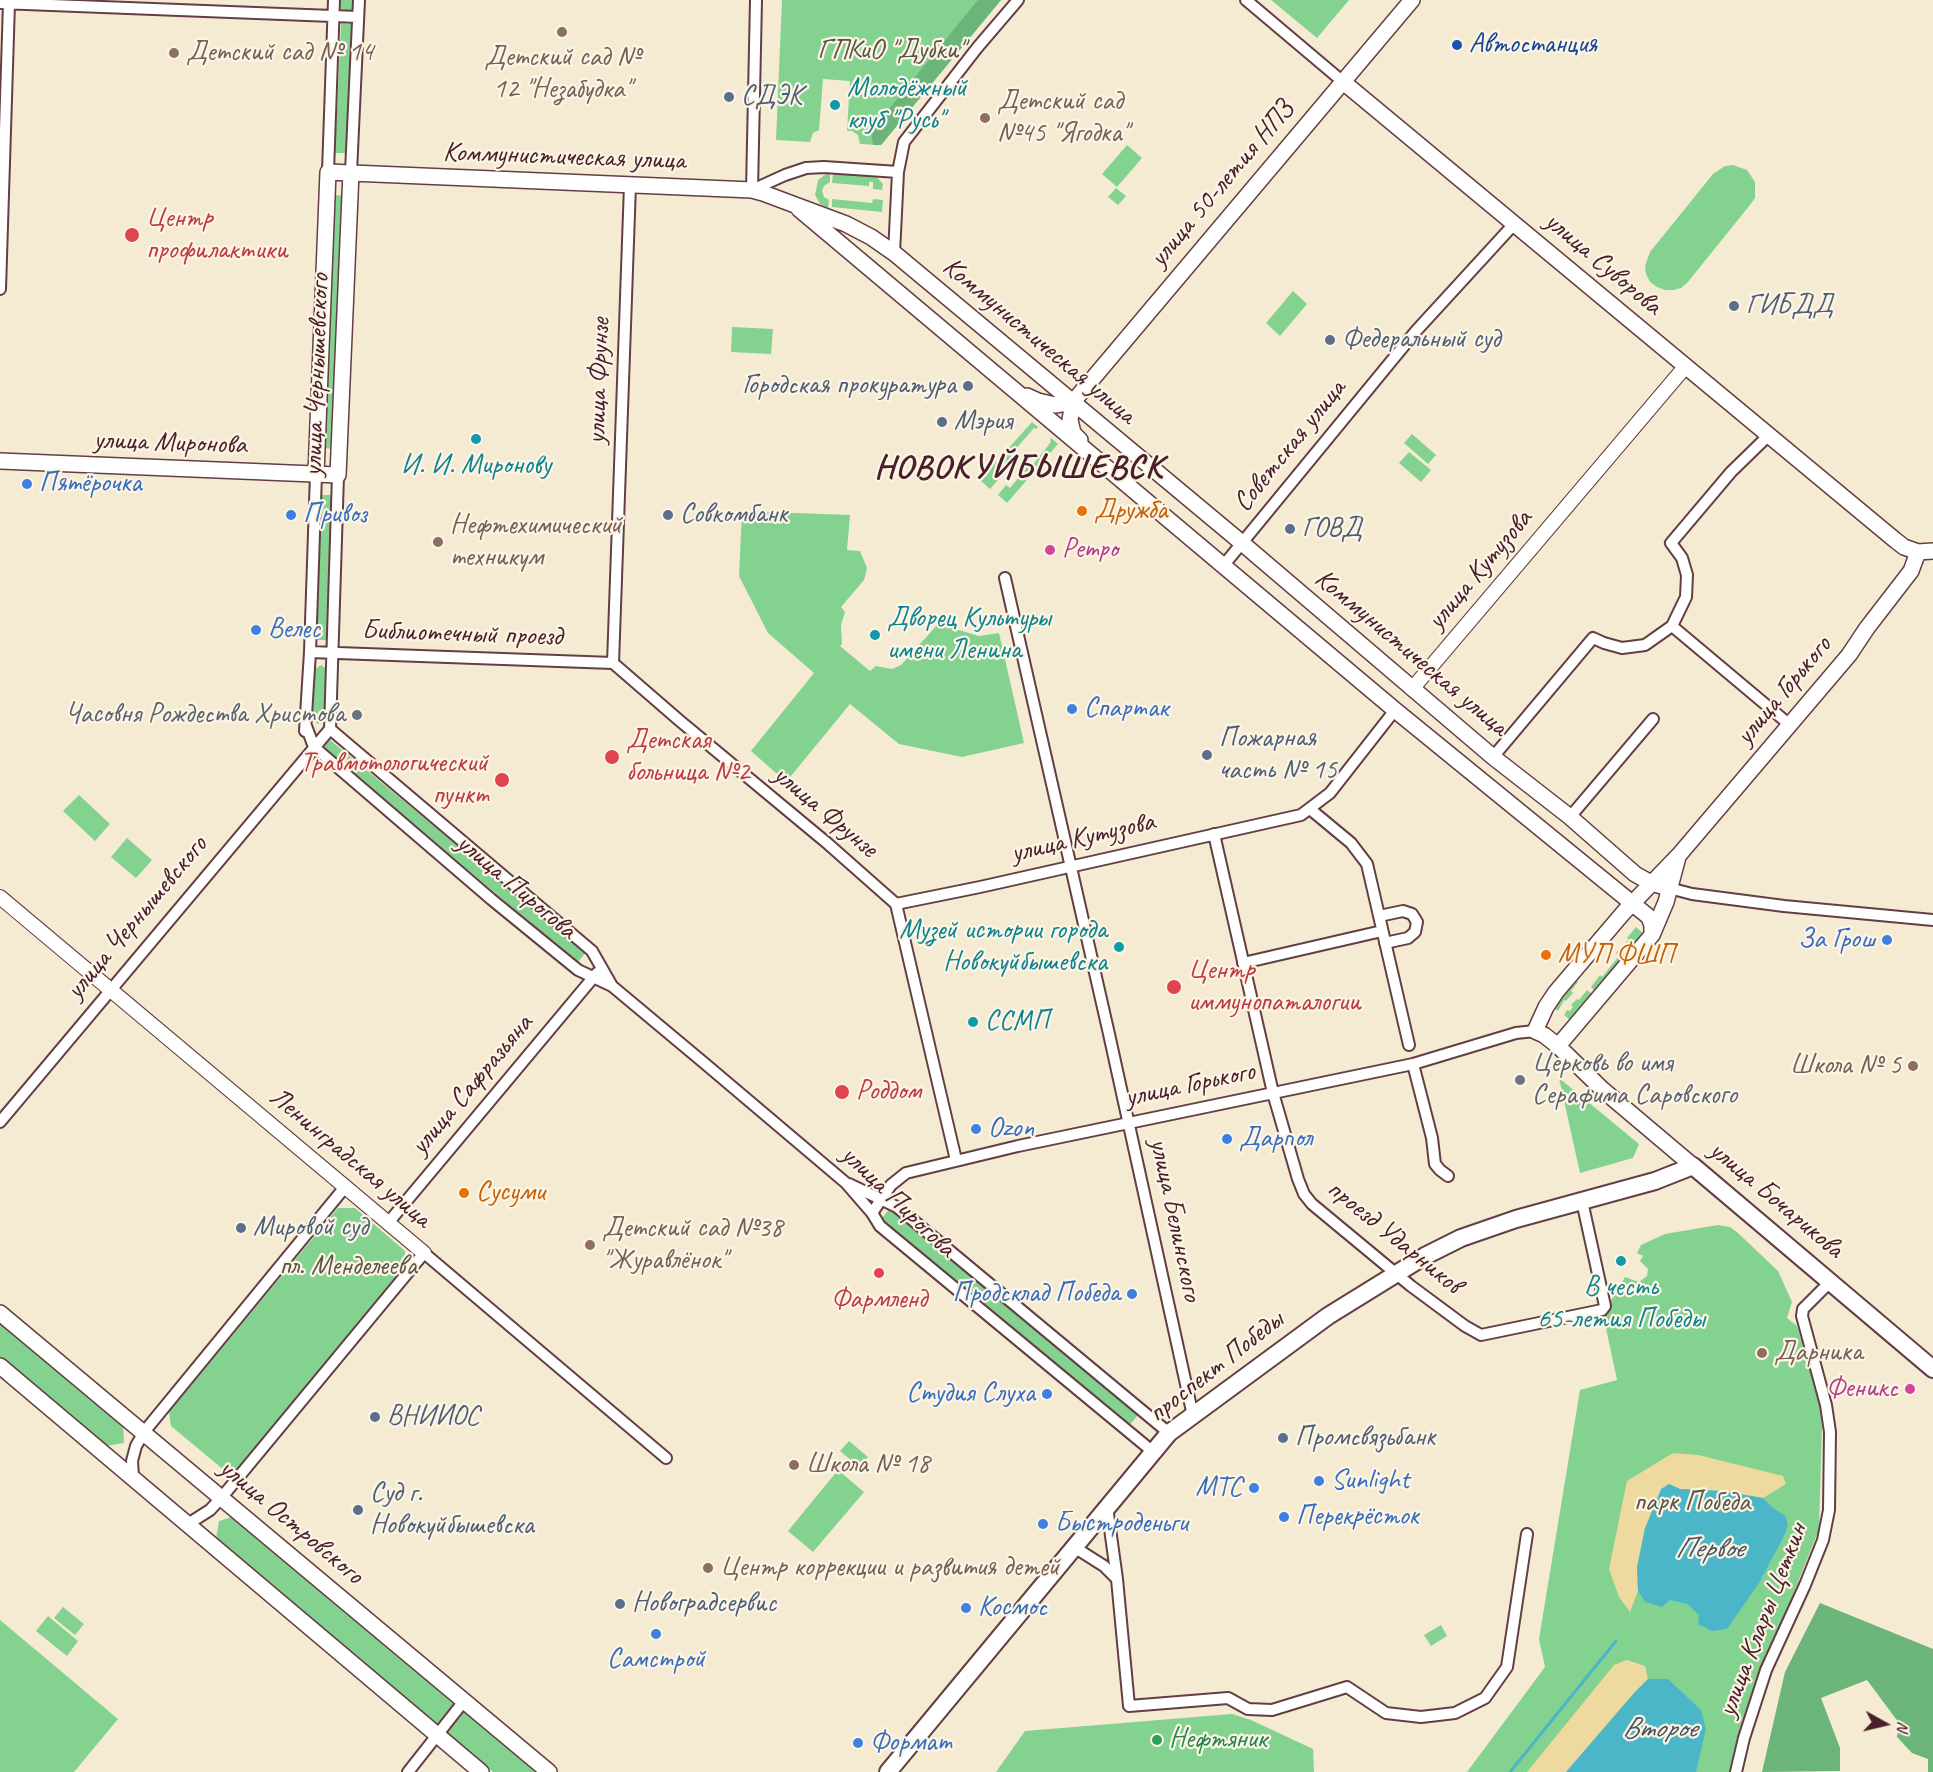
<!DOCTYPE html>
<meta charset="utf-8">
<style>
body{margin:0}
#map{position:relative;width:1933px;height:1772px;overflow:hidden;background:#f5ebd2;font-family:Caveat,sans-serif}
canvas{display:block}
.north{position:absolute;left:1855px;top:1694px;width:60px;height:60px;-webkit-text-stroke:4px #fcf5e5;paint-order:stroke;rotate:98deg;font-size:16px;font-weight:700;line-height:24px;text-align:center;color:#4a1f2b}
.north::after{content:'';display:block;margin:auto;width:21px;height:27px;background:#4a1f2b;clip-path:polygon(50% 0,100% 100%,50% 72%,0 100%)}
</style>
<div id="map">
<canvas width="1933" height="1772"></canvas>
<div class="north">N</div>
</div>
<script>
const c = document.querySelector('canvas').getContext('2d');
c.lineJoin = 'round';
function fillPath(path, color) { c.fillStyle = color; c.fill(path, 'evenodd'); }
const poly = rows => new Path2D(rows.map(r => 'M' + r).join(''));
function strokePath(path, color, width, dash) { c.strokeStyle = color; c.lineWidth = width; c.lineCap = dash ? 'butt' : 'round'; c.setLineDash(dash || []); c.stroke(path); }
function write(font, color, halo, rows, align = 'center') {
  c.font = font + ' Caveat,sans-serif'; c.lineWidth = 4.5; c.setLineDash([]); c.textBaseline = 'middle'; c.strokeStyle = halo; c.fillStyle = color; for (const [text, x, y, turn = 0] of rows) {
    c.save(); c.translate(x, y); c.rotate((+turn || 0) * Math.PI / 180); c.textAlign = isNaN(turn) ? turn : align; if (halo) c.strokeText(text, 0, 0); c.fillText(text, 0, 0); c.restore();
  }
}
fillPath(poly([
 [341,0,353,0,352,12,340,11],
 [782,0,1001,0,881,145,860,144,858,135,852,131,847,131,850,81,823,79,819,130,813,133,810,142,776,140],
 [1271,0,1349,0,1317,38],
 [341,24,353,24,348,153,335,153],
 [1127,145,1142,158,1117,187,1102,174],
 [1733,165,1747,170,1755,182,1755,198,1750,205,1687,283,1681,288,1673,290,1665,290,1657,287,1650,282,1646,274,1645,266,1650,252,1713,174,1725,166],
 [826,174,830,174,830,182,824,186,822,191,824,197,829,200,828,208,820,204,815,195,818,180],
 [833,174,877,177,883,184,882,190,873,189,873,182,869,182,869,186,832,183],
 [1116,188,1126,196,1118,205,1108,197],
 [334,195,347,196,336,449,323,448],
 [832,199,872,203,873,199,883,200,882,212,832,207],
 [1293,291,1307,304,1280,336,1266,323],
 [732,327,773,329,771,354,731,352],
 [1032,422,1038,427,1036,429,1034,428,1014,451,1015,454,996,475,999,479,990,489,980,480],
 [1412,434,1436,455,1428,464,1404,443],
 [1051,438,1058,444,1007,503,998,495,1006,485,1010,488,1029,465,1031,467,1051,442,1050,440],
 [1409,452,1431,470,1421,482,1399,463],
 [322,495,335,495,329,640,316,640],
 [742,511,850,515,847,550,860,551,867,568,864,580,841,607,845,612,841,625,842,644,840,646,870,671,876,666,892,669,901,665,938,624,979,636,999,633,1024,743,962,757,899,744,850,704,786,782,751,751,814,673,768,633,739,576],
 [321,665,327,669,324,720,318,724,312,720,315,669],
 [330,740,586,952,578,962,322,749],
 [79,795,110,824,95,841,63,811],
 [127,838,152,860,136,878,111,857],
 [1636,927,1643,933,1628,951,1622,945,1629,940,1627,938],
 [1618,950,1624,955,1595,991,1591,987,1600,975,1602,977,1619,956,1616,953],
 [1575,979,1578,982,1571,991,1573,993,1566,1001,1564,1000,1558,1011,1552,1006],
 [1587,990,1592,994,1570,1020,1564,1015,1567,1010,1570,1011,1573,1007,1571,1005,1577,999,1579,1000],
 [1559,1078,1639,1144,1633,1158,1580,1173],
 [338,1208,355,1208,405,1251,405,1267,238,1469,225,1471,171,1426,169,1412],
 [890,1208,1139,1414,1129,1426,879,1222],
 [1718,1225,1730,1227,1738,1233,1778,1271,1792,1302,1787,1318,1797,1326,1818,1394,1822,1426,1819,1529,1743,1721,1730,1772,1467,1772,1545,1667,1539,1639,1580,1390,1617,1380,1603,1314,1625,1277,1639,1282,1647,1276,1648,1269,1640,1261,1643,1256,1637,1253,1641,1245,1665,1234],
 [0,1321,123,1423,124,1443,105,1446,0,1358],
 [849,1441,868,1457,859,1467,840,1451],
 [838,1470,864,1492,813,1552,788,1531],
 [235,1516,459,1705,441,1729,216,1539,219,1521],
 [63,1607,84,1624,75,1635,54,1618],
 [48,1616,78,1641,67,1656,36,1631],
 [0,1620,118,1719,74,1772,0,1772],
 [1441,1625,1447,1636,1431,1646,1424,1635],
 [462,1708,538,1772,493,1772,444,1731],
 [1232,1714,1251,1720,1313,1749,1314,1772,996,1772,1025,1731]
]), '#84d290');
fillPath(poly([
 [978,0,1001,0,881,145,873,145,871,131],
 [1820,1603,1933,1649,1933,1772,1928,1772,1928,1759,1912,1753,1897,1737,1899,1723,1867,1680,1821,1698,1840,1748,1840,1771,1762,1772,1785,1672]
]), '#6bb47a');
fillPath(poly([
 [1673,1453,1698,1455,1783,1476,1786,1484,1763,1498,1722,1491,1680,1489,1669,1484,1637,1567,1638,1591,1630,1612,1619,1597,1609,1569,1627,1481],
 [1627,1660,1645,1666,1648,1679,1635,1692,1566,1772,1527,1772,1614,1665]
]), '#eeda9e');
fillPath(poly([
 [1669,1484,1680,1489,1722,1491,1763,1498,1773,1508,1785,1516,1788,1525,1785,1534,1759,1583,1727,1629,1712,1631,1698,1624,1699,1615,1687,1604,1670,1600,1662,1607,1645,1602,1638,1591,1637,1567,1645,1528,1661,1489],
 [1648,1679,1668,1679,1701,1710,1706,1729,1696,1772,1566,1772,1635,1692]
]), '#4bb6c8');
strokePath(poly([
 [1510,1772,1616,1641]
]), '#4bb6c8', 3);
const minor = poly([
 [756,0,752,190,785,175,806,168,824,167,898,172],
 [1246,0,1342,81],
 [0,3,358,17],
 [328,172,334,0],
 [351,172,359,0],
 [894,253,898,172,904,142,977,48,1018,0],
 [0,289,9,3],
 [1223,566,1416,331,1515,223],
 [1005,578,1109,1034,1193,1416],
 [1672,626,1790,725],
 [310,652,613,663],
 [613,663,680,721,827,843,896,904,956,1160],
 [613,663,630,185],
 [306,726,314,747,491,899,578,970,612,986,703,1062,846,1183,872,1213,880,1226,1152,1451],
 [330,729,592,951,612,986],
 [305,731,310,652,316,474],
 [1493,757,1593,638,1604,643,1622,648,1645,645,1672,626,1686,597,1687,575,1682,558,1671,543,1731,472,1769,435],
 [1310,809,1351,843,1367,864,1409,1045],
 [1570,817,1653,719],
 [1214,834,1273,1093,1298,1179,1304,1194,1312,1204,1411,1286,1465,1326,1481,1335,1602,1310,1605,1306,1582,1201],
 [1669,888,1692,894,1784,906,1933,920],
 [896,904,980,887,1301,815,1330,793,1395,710],
 [1379,916,1403,911,1412,914,1417,922,1415,932,1408,938,1385,943],
 [1243,963,1382,931],
 [1413,1064,1432,1138,1435,1164,1440,1170,1448,1176],
 [0,1122,330,729,338,475],
 [849,1184,897,1207,1169,1433],
 [872,1213,891,1185,906,1173,1018,1146,1413,1064,1516,1033,1535,1031],
 [388,1223,597,973],
 [133,1477,132,1461,136,1446,144,1432,345,1187],
 [1107,1507,1117,1579],
 [188,1524,210,1510,222,1497,424,1253,666,1458],
 [1074,1547,1104,1566,1117,1579,1129,1706,1228,1698,1248,1709,1272,1710,1347,1687,1386,1713,1421,1717,1455,1713,1485,1698,1507,1667,1527,1534],
 [408,1772,464,1701],
 [1736,1772,1744,1738,1766,1670,1805,1585,1823,1540,1829,1510,1830,1432,1826,1405,1802,1316,1803,1309,1830,1282]
]);
const tertiary = poly([
 [1412,689,1685,367],
 [0,897,424,1253]
]);
const secondary = poly([
 [1342,81,1895,540,1904,547,1918,552,1933,551],
 [799,209,1395,710,1649,917,1652,925,1652,935],
 [1027,396,1038,401,1055,405,1073,402],
 [1080,440,1073,433,1070,420,1073,402,1412,0],
 [0,461,338,475,351,172],
 [316,474,328,172,752,190,763,193,846,224,871,237,894,253,1242,543,1493,757,1570,817,1635,874,1651,883,1669,888],
 [1558,1046,1652,935,1666,902,1678,857],
 [1693,1166,1603,1090,1558,1046,1544,1035,1535,1031,1546,1007,1556,992,1624,912,1679,855,1849,655,1867,628,1911,571,1918,552],
 [0,1313,549,1772],
 [0,1366,481,1772]
]);
const primary = poly([
 [888,1772,1169,1433,1328,1316,1425,1256,1461,1238,1516,1219,1655,1181,1693,1166,1933,1369]
]);
strokePath(minor, '#643e44', 14);
strokePath(tertiary, '#643e44', 16);
strokePath(secondary, '#643e44', 18);
strokePath(primary, '#643e44', 20);
strokePath(minor, '#fff', 10);
strokePath(tertiary, '#fff', 14);
strokePath(secondary, '#fff', 15);
strokePath(primary, '#fff', 16);
for (const [x, y, r, color] of [
 [562,32,6,"#8d6e63"],
 [1457,45,6,"#1a4fb4"],
 [174,53,6,"#8d6e63"],
 [729,97,6,"#5c6f8a"],
 [835,105,6,"#0f9aa8"],
 [985,118,6,"#8d6e63"],
 [132,235,8,"#e0444e"],
 [1734,306,6,"#5c6f8a"],
 [1330,340,6,"#5c6f8a"],
 [968,386,6,"#5c6f8a"],
 [942,422,6,"#5c6f8a"],
 [476,439,6,"#0f9aa8"],
 [27,484,6,"#3f7fe0"],
 [1082,511,6,"#e8710a"],
 [291,515,6,"#3f7fe0"],
 [668,515,6,"#5c6f8a"],
 [1290,529,6,"#5c6f8a"],
 [438,542,6,"#8d6e63"],
 [1050,550,6,"#d1479c"],
 [256,630,6,"#3f7fe0"],
 [875,635,6,"#0f9aa8"],
 [1072,709,6,"#3f7fe0"],
 [357,715,6,"#6b7280"],
 [1207,755,6,"#5c6f8a"],
 [612,757,8,"#e0444e"],
 [502,780,8,"#e0444e"],
 [1887,940,6,"#3f7fe0"],
 [1119,947,6,"#0f9aa8"],
 [1546,955,6,"#e8710a"],
 [1174,987,8,"#e0444e"],
 [973,1022,6,"#0f9aa8"],
 [1913,1066,6,"#8d6e63"],
 [1520,1080,6,"#6b7280"],
 [842,1092,8,"#e0444e"],
 [976,1129,6,"#3f7fe0"],
 [1227,1139,6,"#3f7fe0"],
 [464,1193,6,"#e8710a"],
 [241,1228,6,"#5c6f8a"],
 [590,1245,6,"#8d6e63"],
 [1621,1261,6,"#0f9aa8"],
 [879,1273,6,"#e0444e"],
 [1132,1294,6,"#3f7fe0"],
 [1762,1353,6,"#8d6e63"],
 [1910,1389,6,"#d1479c"],
 [1047,1394,6,"#3f7fe0"],
 [375,1417,6,"#5c6f8a"],
 [1283,1438,6,"#5c6f8a"],
 [794,1465,6,"#8d6e63"],
 [1319,1481,6,"#3f7fe0"],
 [1254,1488,6,"#3f7fe0"],
 [358,1510,6,"#5c6f8a"],
 [1284,1517,6,"#3f7fe0"],
 [1043,1524,6,"#3f7fe0"],
 [708,1568,6,"#8d6e63"],
 [620,1604,6,"#5c6f8a"],
 [966,1608,6,"#3f7fe0"],
 [656,1634,6,"#3f7fe0"],
 [1157,1740,6,"#2e9e5b"],
 [858,1743,6,"#3f7fe0"]
]) { const dot = new Path2D(); dot.arc(x, y, r, 0, 2 * Math.PI); c.fillStyle = color; c.fill(dot); strokePath(dot, '#fcf5e5', 2); }
write('28px', '#164399', '#fcf5e5', [
 ["Автостанция",1469,45]
], 'left');
write('28px', '#5b5549', '#fcf5e5', [
 ["ГПКиО \"Дубки\"",891,51],
 ["пл. Менделеева",348,1267],
 ["парк Победa",1692,1503]
]);
write('28px', '#785e54', '#fcf5e5', [
 ["Детский сад № 14",186,53],
 ["Детский сад №",562,58,"center"],
 ["12 \"Незабудка\"",562,90,"center"],
 ["Детский сад",997,102],
 ["№45 \"Ягодка\"",997,134],
 ["Нефтехимический",450,526],
 ["техникум",450,558],
 ["Школа № 5",1901,1066,"right"],
 ["Детский сад №38",602,1229],
 ["\"Журавлёнок\"",602,1261],
 ["Дарника",1774,1353],
 ["Школа № 18",806,1465],
 ["Центр коррекции и развития детей",720,1568]
], 'left');
write('28px', '#0d838f', '#fcf5e5', [
 ["Молодёжный",847,89],
 ["клуб \"Русь\"",847,121],
 ["И. И. Миронову",476,466,"center"],
 ["Дворец Культуры",887,619],
 ["имени Ленина",887,651],
 ["Музей истории города",1107,931,"right"],
 ["Новокуйбышевска",1107,963,"right"],
 ["ССМП",985,1022],
 ["В честь",1621,1288,"center"],
 ["65-летия Победы",1621,1320,"center"]
], 'left');
write('28px', '#4e5e75', '#fcf5e5', [
 ["СДЭК",741,97],
 ["ГИБДД",1746,306],
 ["Федеральный суд",1342,340],
 ["Городская прокуратура",956,386,"right"],
 ["Мэрия",954,422],
 ["Совкомбанк",680,515],
 ["ГОВД",1302,529],
 ["Пожарная",1219,739],
 ["часть № 15",1219,771],
 ["Мировой суд",253,1228],
 ["ВНИИОС",387,1417],
 ["Промсвязьбанк",1295,1438],
 ["Суд г.",370,1494],
 ["Новокуйбышевска",370,1526],
 ["Новоградсервис",632,1604]
], 'left');
write('28px', '#4a1f2b', '#fcf5e5', [
 ["Коммунистическая улица",564,157,2],
 ["улица 50-летия НПЗ",1222,184,-50],
 ["улица Суворова",1603,264,40],
 ["Коммунистическая улица",1039,341,40],
 ["улица Чернышевского",317,375,-88],
 ["улица Фрунзе",599,381,-88],
 ["улица Миронова",170,443,2],
 ["Советская улица",1290,446,-51],
 ["улица Кутузова",1480,570,-50],
 ["Библиотечный проезд",462,634,2],
 ["Коммунистическая улица",1411,653,40],
 ["улица Горького",1784,691,-50],
 ["улица Фрунзе",825,812,40],
 ["улица Кутузова",1083,838,-13],
 ["улица Пирогова",516,887,40],
 ["улица Чернышевского",137,918,-50],
 ["улица Сафразьяна",472,1085,-50],
 ["улица Горького",1190,1085,-12],
 ["Ленинградская улица",350,1158,40],
 ["улица Бочарикова",1776,1200,40],
 ["улица Пирогова",898,1202,44],
 ["улица Белинского",1175,1220,78],
 ["проезд Ударников",1394,1237,39],
 ["проспект Победы",1216,1367,-38],
 ["улица Островского",291,1522,40],
 ["улица Клары Цеткин",1763,1620,-69]
]);
write('28px', '#be3a42', '#fcf5e5', [
 ["Центр",146,219],
 ["профилактики",146,251],
 ["Детская",626,741],
 ["больница №2",626,773],
 ["Травмотологический",488,764,"right"],
 ["пункт",488,796,"right"],
 ["Центр",1188,971],
 ["иммунопаталогии",1188,1003],
 ["Роддом",856,1092],
 ["Фармленд",879,1300,"center"]
], 'left');
write('28px', '#366cbe', '#fcf5e5', [
 ["Пятёрочка",39,484],
 ["Привоз",303,515],
 ["Велес",268,630],
 ["Спартак",1084,709],
 ["За Грош",1875,940,"right"],
 ["Ozon",988,1129],
 ["Дарпол",1239,1139],
 ["Продсклад Победа",1120,1294,"right"],
 ["Студия Слуха",1035,1394,"right"],
 ["Sunlight",1331,1481],
 ["МТС",1242,1488,"right"],
 ["Перекрёсток",1296,1517],
 ["Быстроденьги",1055,1524],
 ["Космос",978,1608],
 ["Самстрой",656,1660,"center"],
 ["Формат",870,1743]
], 'left');
write('28px', '#c56008', '#fcf5e5', [
 ["Дружба",1094,511],
 ["МУП ФШП",1558,955],
 ["Сусуми",476,1193]
], 'left');
write('28px', '#b23c85', '#fcf5e5', [
 ["Ретро",1062,550],
 ["Феникс",1898,1389,"right"]
], 'left');
write('28px', '#5b616d', '#fcf5e5', [
 ["Часовня Рождества Христова",345,715],
 ["Церковь во имя",1532,1064,"left"],
 ["Серафима Саровского",1532,1096,"left"]
], 'right');
write('28px', '#27864d', '#fcf5e5', [
 ["Нефтяник",1169,1740]
], 'left');
write('italic 30px', '#4a5462', '#fcf5e5', [
 ["Первое",1709,1549],
 ["Второе",1659,1729]
]);
c.letterSpacing = '1.5px';
write('bold 34px', '#4a1f2b', '#fcf5e5', [
 ["НОВОКУЙБЫШЕВСК",1019,468]
]);
c.letterSpacing = '0px';
</script>
